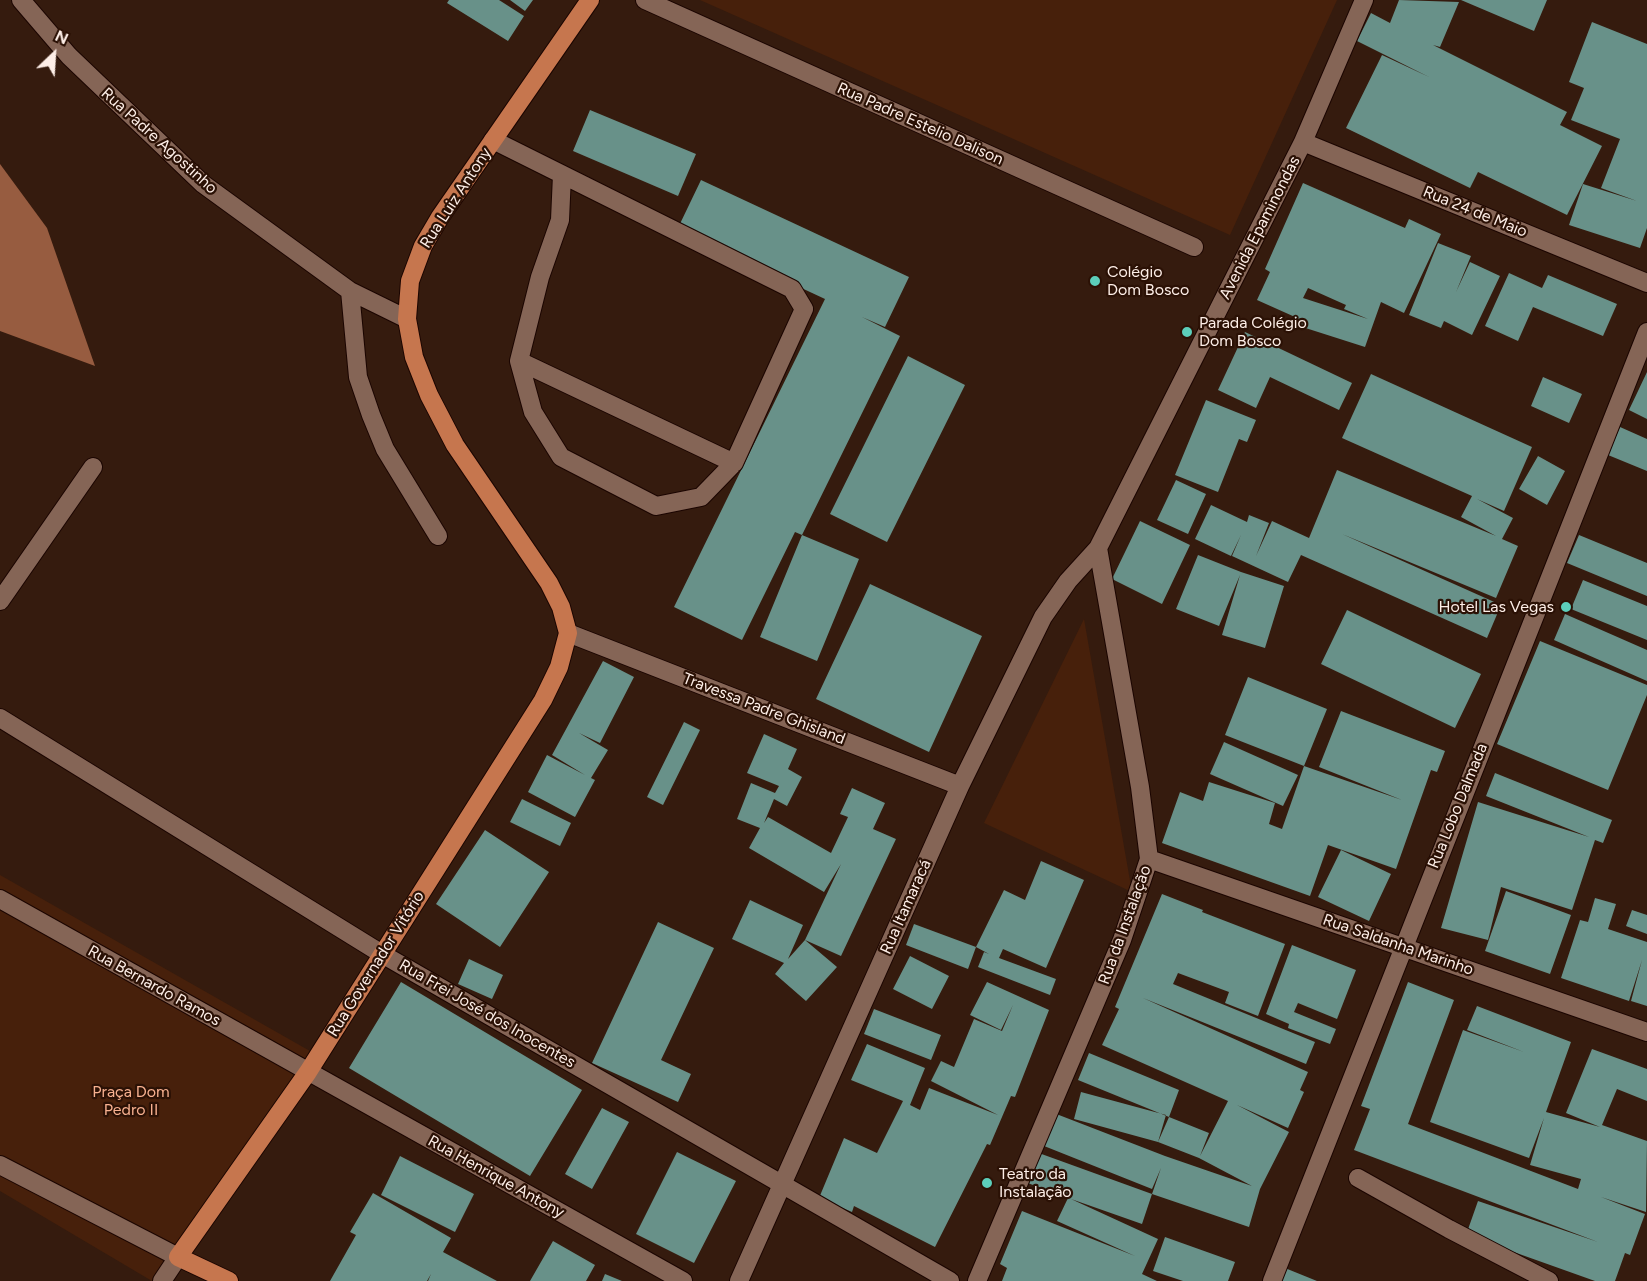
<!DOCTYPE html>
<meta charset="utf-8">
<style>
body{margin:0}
#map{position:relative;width:1647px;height:1281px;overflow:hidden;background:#351b0e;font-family:Figtree,sans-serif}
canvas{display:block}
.north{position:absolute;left:24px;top:24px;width:60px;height:60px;-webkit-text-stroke:4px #2b1105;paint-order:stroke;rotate:25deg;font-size:16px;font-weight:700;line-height:24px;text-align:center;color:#fdeee7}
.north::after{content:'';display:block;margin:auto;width:21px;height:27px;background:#fdeee7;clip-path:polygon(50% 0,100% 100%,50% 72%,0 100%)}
</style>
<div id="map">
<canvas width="1647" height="1281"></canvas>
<div class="north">N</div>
</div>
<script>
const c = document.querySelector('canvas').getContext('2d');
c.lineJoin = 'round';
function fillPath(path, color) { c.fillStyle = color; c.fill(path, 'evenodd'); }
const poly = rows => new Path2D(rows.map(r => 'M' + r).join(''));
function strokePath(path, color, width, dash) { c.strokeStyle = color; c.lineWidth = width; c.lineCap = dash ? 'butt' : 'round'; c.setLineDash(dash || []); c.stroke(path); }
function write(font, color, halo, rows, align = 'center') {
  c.font = font + ' Figtree,sans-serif'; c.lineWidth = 4.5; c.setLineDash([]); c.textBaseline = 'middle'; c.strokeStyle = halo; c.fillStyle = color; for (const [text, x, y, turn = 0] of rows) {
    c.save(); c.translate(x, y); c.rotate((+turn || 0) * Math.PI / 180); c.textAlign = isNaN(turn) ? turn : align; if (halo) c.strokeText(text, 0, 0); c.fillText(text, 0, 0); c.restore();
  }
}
fillPath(poly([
 [700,0,1337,0,1230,235],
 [1084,619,1132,892,984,823],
 [0,875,317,1055,169,1281,152,1281,0,1191]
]), '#47200b');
fillPath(poly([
 [0,164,47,228,95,366,0,331]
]), '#975c40');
fillPath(poly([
 [449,0,499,0,524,16,508,41,447,3],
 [510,0,533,0,525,11],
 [1399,0,1459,2,1440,47,1433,45,1567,112,1560,125,1602,146,1567,215,1478,172,1470,188,1346,128,1382,55,1429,77,1357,41,1371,13,1390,23],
 [1461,0,1547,0,1534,31],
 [1592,22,1647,44,1647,228,1640,248,1569,225,1583,184,1637,201,1601,188,1620,139,1571,120,1584,88,1569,82],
 [590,110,696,154,678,196,573,151],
 [701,180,909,277,885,327,862,317,900,336,802,535,795,532,742,640,674,607,825,299,677,230],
 [1303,183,1405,228,1409,219,1441,234,1404,313,1381,302,1365,347,1293,324,1295,317,1257,300,1270,272,1265,269],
 [1308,288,1346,305,1344,309,1368,319,1303,298],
 [1438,243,1471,256,1456,292,1470,262,1500,276,1472,335,1444,321,1441,328,1409,315],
 [1509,273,1542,288,1548,275,1617,304,1603,336,1533,307,1518,341,1485,326],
 [1245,332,1352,383,1339,410,1270,377,1256,408,1218,390],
 [908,356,965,385,887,542,830,514],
 [1647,372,1647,419,1629,410],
 [1371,374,1532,447,1504,511,1477,499,1513,518,1502,539,1518,546,1496,598,1342,534,1501,605,1487,638,1301,555,1288,582,1232,556,1241,535,1231,556,1195,539,1211,505,1247,522,1249,515,1269,523,1256,556,1272,521,1309,538,1337,470,1496,536,1461,517,1472,496,1342,438],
 [1543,377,1582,394,1569,423,1531,406],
 [1206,400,1256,420,1247,442,1239,439,1218,492,1175,475],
 [1620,427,1647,439,1647,471,1608,455],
 [1538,456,1565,471,1547,505,1519,489],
 [1176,480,1206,494,1188,534,1157,520],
 [1140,521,1190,545,1162,604,1112,579],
 [802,535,859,559,817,661,760,637],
 [1579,535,1647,563,1647,596,1567,563],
 [1198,555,1241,572,1284,586,1265,648,1222,635,1240,575,1219,626,1176,609],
 [1583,580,1647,606,1647,640,1571,609],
 [870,584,982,636,929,752,816,699],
 [1347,610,1481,674,1455,728,1321,664],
 [1565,614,1647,650,1647,681,1554,640],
 [1540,641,1647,685,1647,695,1608,790,1497,744],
 [603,661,634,677,600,743,579,733,608,750,591,778,595,780,575,817,528,792,547,755,585,775,552,755],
 [1248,677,1327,709,1304,766,1225,735],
 [1341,711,1445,751,1437,772,1431,770,1396,869,1328,845,1310,896,1162,843,1180,792,1203,801,1209,782,1275,803,1269,824,1282,829,1304,766,1402,800,1319,767],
 [684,722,700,730,663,805,647,797],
 [764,734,797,749,788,769,802,777,787,806,774,799,764,823,768,817,831,853,848,817,840,814,852,788,885,803,873,829,896,839,841,956,805,940,841,864,824,892,749,848,760,828,737,819,751,783,775,793,779,786,747,773],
 [1224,742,1298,775,1283,806,1210,774],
 [1495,773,1612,820,1603,843,1595,840,1572,910,1501,887,1488,940,1441,928,1478,802,1589,837,1486,796],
 [522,799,571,823,560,846,510,822],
 [485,830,549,872,500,947,436,904],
 [1341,850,1391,874,1369,921,1318,897],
 [1041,861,1084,880,1046,968,1003,949,999,958,1056,979,1050,995,978,967,984,952,989,954,976,947,1004,890,1025,900],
 [1506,891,1571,915,1550,974,1485,951],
 [1162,894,1203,910,1202,912,1285,944,1258,1016,1225,1003,1229,992,1178,973,1173,984,1315,1042,1306,1064,1143,998,1308,1072,1300,1090,1304,1092,1288,1128,1237,1105,1289,1132,1260,1189,1249,1227,1152,1194,1161,1168,1152,1189,1034,1142,1046,1110,1165,1156,1252,1186,1199,1158,1158,1142,1169,1117,1209,1133,1200,1156,1228,1101,1102,1045,1119,1009,1115,1007],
 [1595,898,1616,904,1608,929,1647,942,1647,1006,1631,1001,1642,960,1629,1001,1561,978,1580,920,1588,922],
 [750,900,803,925,788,959,805,940,837,967,806,1001,775,974,784,963,732,939],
 [1632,910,1647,915,1647,934,1626,926],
 [658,922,714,948,661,1060,691,1074,678,1102,592,1063],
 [914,924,976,947,968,969,906,945],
 [1292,945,1356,970,1337,1019,1298,1003,1294,1012,1336,1029,1330,1044,1288,1028,1289,1024,1266,1014],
 [910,956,949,976,932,1009,893,989],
 [469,959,503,975,492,999,458,984],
 [401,982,582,1090,530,1176,349,1068],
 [987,982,1049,1010,1015,1097,1011,1096,990,1145,987,1144,935,1247,854,1206,852,1212,819,1198,844,1138,877,1153,903,1101,851,1080,867,1044,925,1068,910,1105,920,1110,929,1088,998,1115,931,1081,941,1061,954,1067,974,1019,1002,1031,1013,1005,1001,1030,970,1015],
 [1408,982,1454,1000,1408,1124,1578,1189,1581,1179,1530,1165,1544,1118,1529,1158,1430,1122,1463,1030,1524,1052,1467,1030,1477,1006,1571,1042,1546,1112,1600,1127,1566,1113,1592,1049,1647,1069,1647,1101,1617,1089,1602,1125,1647,1141,1646,1212,1601,1197,1645,1214,1630,1255,1625,1253,1615,1281,1595,1281,1466,1235,1478,1201,1598,1242,1354,1150,1370,1109,1361,1106],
 [874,1009,941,1035,931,1060,864,1034],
 [1089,1053,1179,1090,1169,1117,1078,1080],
 [1081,1092,1166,1115,1158,1142,1074,1119],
 [602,1108,629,1122,592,1189,565,1174],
 [677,1152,736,1181,694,1263,636,1234],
 [1036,1152,1152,1194,1142,1224,1071,1199,1158,1239,1142,1274,1157,1281,1002,1281,1007,1268,1000,1264,1022,1211,1135,1256,1057,1221,1068,1198,1025,1182],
 [400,1156,474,1194,455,1232,381,1195],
 [373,1193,451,1238,443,1252,497,1281,428,1281,431,1274,427,1281,330,1281,356,1235,350,1232],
 [1165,1237,1235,1262,1228,1281,1183,1281,1153,1271],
 [553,1241,595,1265,586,1281,530,1281],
 [1280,1266,1317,1281,1274,1281],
 [605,1274,622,1281,602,1281]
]), '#689189');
const minor = poly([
 [21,0,69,56,203,184,350,291,407,319],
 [645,0,1194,247],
 [493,140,792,289,804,309,734,463,701,497,656,506,561,457,533,412,519,361,540,277,560,220,562,175],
 [1303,142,1647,283],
 [350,291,358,377,371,415,385,449,438,536],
 [519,361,734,463],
 [0,601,93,467],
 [568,633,960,786],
 [0,718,382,954,950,1281],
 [1149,859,1647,1032],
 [0,899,683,1281],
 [0,1165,178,1257,162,1281],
 [1358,1178,1449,1229,1549,1281],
 [739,1281,960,786,1043,617,1068,581,1098,548,1303,142,1364,0],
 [977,1281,1122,940,1149,859,1140,787,1098,548],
 [1272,1281,1647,332]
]);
const major = poly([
 [229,1281,178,1257,308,1072,543,700,559,667,568,633,561,607,549,583,455,445,429,395,414,357,407,319,410,281,423,246,440,217,590,0]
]);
strokePath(minor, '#1b0500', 20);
strokePath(major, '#1b0500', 20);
strokePath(minor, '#856556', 18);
strokePath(major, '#c6764e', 18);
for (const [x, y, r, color] of [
 [1095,281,6,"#5cceba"],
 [1187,332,6,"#5cceba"],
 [1566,607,6,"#5cceba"],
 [987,1183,6,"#5cceba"]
]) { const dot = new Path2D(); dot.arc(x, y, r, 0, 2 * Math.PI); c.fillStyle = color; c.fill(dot); strokePath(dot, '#2b1105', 2); }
write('16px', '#fdeee7', '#2b1105', [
 ["Rua Padre Estelio Dalison",920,124,24],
 ["Rua Padre Agostinho",159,141,42],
 ["Rua Luiz Antony",456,198,-57],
 ["Rua 24 de Maio",1475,212,22],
 ["Avenida Epaminondas",1260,228,-63],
 ["Travessa Padre Ghisland",764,709,21],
 ["Rua Lobo Dalmada",1458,806,-68],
 ["Rua Itamaracá",906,907,-66],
 ["Rua da Instalação",1125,925,-70],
 ["Rua Saldanha Marinho",1398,945,19],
 ["Rua Governador Vitório",376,964,-58],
 ["Rua Bernardo Ramos",154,986,29],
 ["Rua Frei José dos Inocentes",487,1014,30],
 ["Rua Henrique Antony",496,1177,29]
]);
write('16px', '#fdeee7', '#2b1105', [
 ["Colégio",1107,272],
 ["Dom Bosco",1107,290],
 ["Parada Colégio",1199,323],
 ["Dom Bosco",1199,341],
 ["Hotel Las Vegas",1554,607,"right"],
 ["Teatro da",999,1174],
 ["Instalação",999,1192]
], 'left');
write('16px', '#f8b190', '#2b1105', [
 ["Praça Dom",131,1092],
 ["Pedro II",131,1110]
]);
</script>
